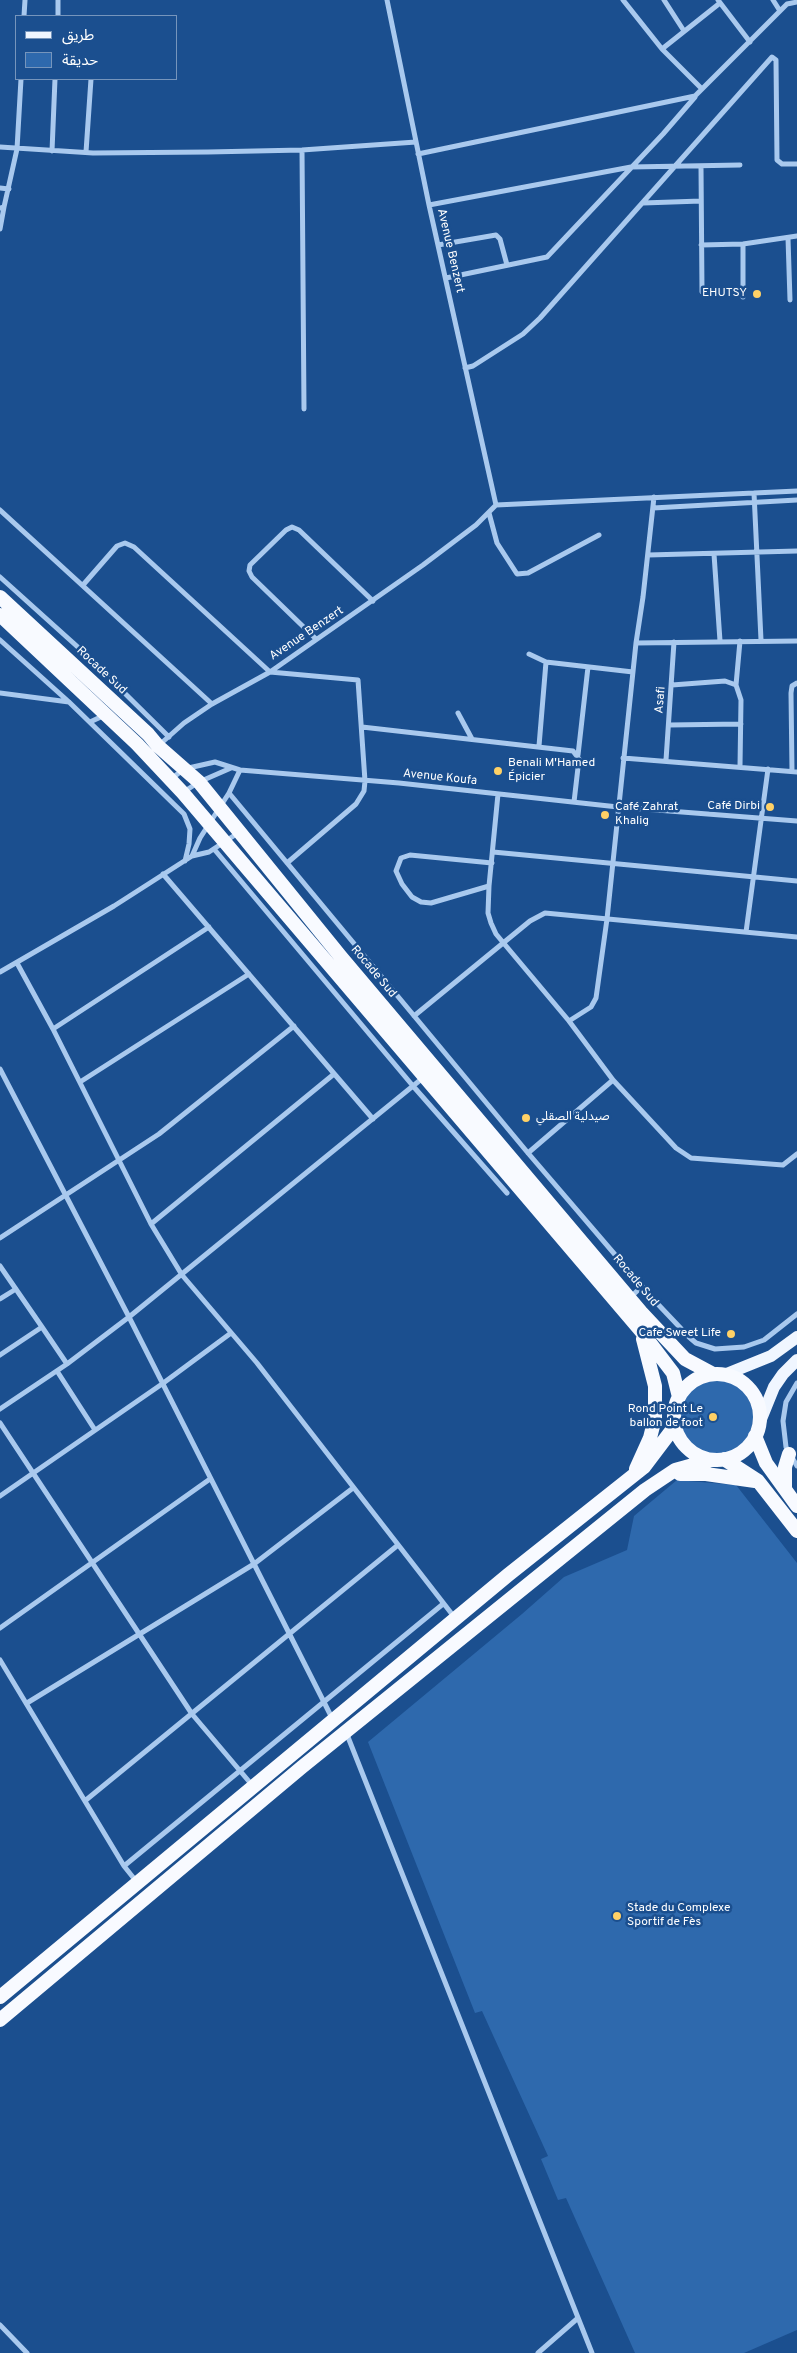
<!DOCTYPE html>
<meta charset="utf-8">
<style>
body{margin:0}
#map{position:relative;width:797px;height:2353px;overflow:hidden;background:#1b4f8f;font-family:Overpass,"Noto Sans Arabic",sans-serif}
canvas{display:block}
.legend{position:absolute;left:15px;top:15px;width:162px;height:65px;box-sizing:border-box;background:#1b4f8f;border:1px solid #7695bc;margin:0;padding:6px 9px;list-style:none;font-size:15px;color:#fff}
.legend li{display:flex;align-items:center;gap:10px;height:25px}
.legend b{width:25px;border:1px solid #7695bc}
</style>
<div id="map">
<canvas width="797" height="2353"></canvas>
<ul class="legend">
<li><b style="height:6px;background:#f0f6ff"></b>طريق</li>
<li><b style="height:14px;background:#2e69ad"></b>حديقة</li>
</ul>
</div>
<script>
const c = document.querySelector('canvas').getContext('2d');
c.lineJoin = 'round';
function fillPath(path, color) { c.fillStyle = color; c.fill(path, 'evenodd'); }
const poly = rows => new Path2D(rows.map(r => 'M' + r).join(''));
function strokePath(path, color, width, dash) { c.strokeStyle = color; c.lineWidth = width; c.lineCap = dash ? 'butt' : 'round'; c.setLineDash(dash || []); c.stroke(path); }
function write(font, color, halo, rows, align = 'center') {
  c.font = font + ' Overpass,"Noto Sans Arabic",sans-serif'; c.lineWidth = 5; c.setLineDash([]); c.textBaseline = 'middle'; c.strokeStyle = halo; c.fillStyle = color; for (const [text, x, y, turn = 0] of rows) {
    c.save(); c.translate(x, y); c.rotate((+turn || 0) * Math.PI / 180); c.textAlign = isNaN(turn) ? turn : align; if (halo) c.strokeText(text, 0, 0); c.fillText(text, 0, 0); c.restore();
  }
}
fillPath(poly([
 '679 1417a37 37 0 1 1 74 0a37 37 0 1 1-74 0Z',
 [677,1480,736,1485,797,1563,797,2330,744,2353,635,2353,566,2198,558,2200,541,2159,548,2156,482,2011,475,2013,368,1742,522,1614,564,1577,627,1550,634,1516]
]), '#2e69ad');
strokePath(poly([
 [387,0,429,205,496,505],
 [623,0,662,49,702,89],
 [664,0,684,31],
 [718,0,750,42],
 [773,0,780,11],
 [24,16,25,0],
 [58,16,58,0],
 [662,49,720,3],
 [0,147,93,153,208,152,302,150,416,142],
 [302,150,304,409],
 [52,151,55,79],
 [86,152,91,79],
 [418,154,695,96,787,4,797,2],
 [701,167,702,292],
 [0,188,9,189],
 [643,203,701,201],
 [429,205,631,167,740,165],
 [0,208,4,207,17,149,21,79],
 [0,229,4,207],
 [788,238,790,300],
 [743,244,743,297],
 [438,245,496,235,500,239,507,265],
 [701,245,743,244,797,236],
 [446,278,547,257,663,134,695,97],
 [465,368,473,366,523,334,540,318,772,57,776,60,777,160,782,164,797,164],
 [754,493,761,640],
 [653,508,797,500],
 [0,510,212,704],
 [489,513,497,543,517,574,528,573,599,535],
 [714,554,720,641],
 [648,555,797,551],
 [0,577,80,649,169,737],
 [83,585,117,546,125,543,134,547,270,672,358,680,365,781,364,791,356,804,287,863],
 [316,639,252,577,249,571,250,565,286,530,292,527,299,530,373,601],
 [0,640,69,702,184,814,190,829,189,844,185,861],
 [636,643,797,641],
 [529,654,546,662,633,672],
 [672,685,725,681,736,685,741,700,740,766],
 [736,685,740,641],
 [0,693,69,702],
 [458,713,472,739],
 [90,722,105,715],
 [669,725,741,724],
 [362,727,573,751,579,759,574,802],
 [158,746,184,723,212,704,270,672,423,565,476,525,496,505,797,491],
 [539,746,546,662],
 [578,755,588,667],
 [623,758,797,772],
 [666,760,674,642],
 [240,770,229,793,528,1153,653,1299,689,1337,696,1343,715,1349,744,1347,764,1340,797,1314],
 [792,771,791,693,792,686,797,683],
 [171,779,184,769,215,762,240,770,399,783,618,807,797,821],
 [185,791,199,782,231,768],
 [498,794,489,886,488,913,491,923,496,934,569,1021,613,1080,676,1148,691,1158,783,1165,797,1154],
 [214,849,413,1086,507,1193],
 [493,852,797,881],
 [192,856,200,838,229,793],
 [163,874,373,1119],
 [489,886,431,903,421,902,412,897,402,884,396,871,401,858,410,855,492,863],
 [746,932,768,769],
 [17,963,53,1029,151,1224,182,1275,257,1363,455,1618],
 [0,972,114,906,192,856,209,852,238,833],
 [414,1016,530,921,545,913,797,937],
 [569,1021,591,1007,596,998,607,919,636,643,643,597,654,497],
 [53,1029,209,927],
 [0,1069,129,1317,332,1718],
 [80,1082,249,974],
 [528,1153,613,1080],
 [151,1224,334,1074],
 [0,1238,159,1134,294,1026],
 [0,1266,42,1327,0,1355],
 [630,1298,642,1286],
 [0,1299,16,1289],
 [42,1327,67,1364],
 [57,1371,95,1430],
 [797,1383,786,1402,783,1421,786,1447,797,1466],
 [0,1409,67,1364,129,1317,424,1077],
 [0,1423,192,1714,252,1785],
 [0,1496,162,1384,231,1333],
 [0,1628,210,1479],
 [0,1660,124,1866,136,1881],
 [27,1703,254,1564,353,1488],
 [346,1732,592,2353],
 [86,1800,398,1545],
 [124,1866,443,1604],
 [0,2325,27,2353],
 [538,2353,578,2318]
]), '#a9c9ee', 5);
strokePath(poly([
 [724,1375,771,1356,797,1337],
 [759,1424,774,1387,783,1374,797,1360]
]), '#f0f6ff', 12);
strokePath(poly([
 [0,597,148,734,158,746,199,782,341,957,641,1312,685,1359,713,1374],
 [0,615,137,744,183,793,641,1331,673,1373,679,1397],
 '674 1417a43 43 0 1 1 86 0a43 43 0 1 1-86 0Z',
 [755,1436,766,1463,797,1506],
 [724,1459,758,1481,797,1531],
 [636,1469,650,1438,655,1418,655,1386,643,1339],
 [680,1474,706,1474,755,1481],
 [785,1489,785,1467,789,1454],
 [0,1997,508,1575,644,1467,675,1426],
 [0,2020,302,1767,645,1490,675,1470,711,1460]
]), '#f8faff', 14);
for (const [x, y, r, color] of [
 [757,294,5,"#ffd166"],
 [498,771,5,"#ffd166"],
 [770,807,5,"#ffd166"],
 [605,815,5,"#ffd166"],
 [526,1118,5,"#ffd166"],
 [731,1334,5,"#ffd166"],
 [713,1417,5,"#ffd166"],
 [617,1916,5,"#ffd166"]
]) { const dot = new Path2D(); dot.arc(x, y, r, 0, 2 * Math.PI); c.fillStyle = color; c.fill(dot); strokePath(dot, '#1b4f8f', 2); }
write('12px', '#fff', '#1b4f8f', [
 ["Avenue Benzert",450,251,77],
 ["Avenue Benzert",307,634,-34],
 ["Rocade Sud",101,671,43],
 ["Asafi",661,700,-85],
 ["Avenue Koufa",440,778,6],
 ["Rocade Sud",373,972,50],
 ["Rocade Sud",635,1281,50]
]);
write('12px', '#fff', '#1b4f8f', [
 ["EHUTSY",747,294],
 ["Benali M'Hamed",508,764,"left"],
 ["Épicier",508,778,"left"],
 ["Café Dirbi",760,807],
 ["Café Zahrat",615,808,"left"],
 ["Khalig",615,822,"left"],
 ["صيدلية الصقلي",536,1118,"left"],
 ["Cafe Sweet Life",721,1334],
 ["Rond Point Le",703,1410],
 ["ballon de foot",703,1424],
 ["Stade du Complexe",627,1909,"left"],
 ["Sportif de Fès",627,1923,"left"]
], 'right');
</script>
